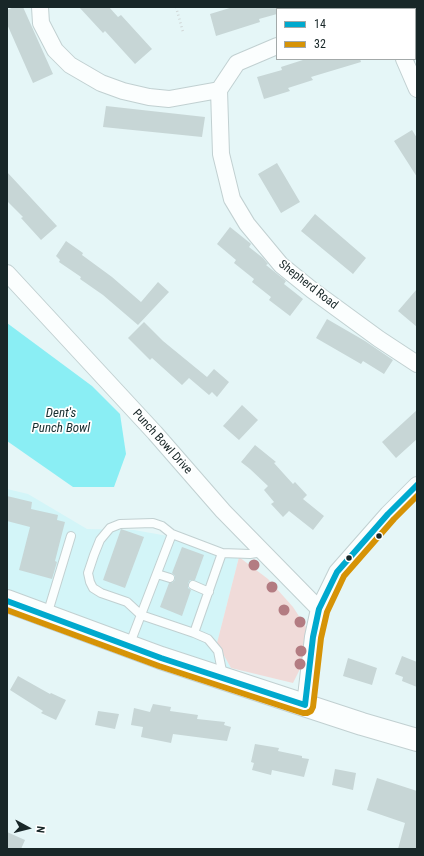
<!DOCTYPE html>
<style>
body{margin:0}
#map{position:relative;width:424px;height:856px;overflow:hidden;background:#e5f6f7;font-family:"Roboto Condensed",sans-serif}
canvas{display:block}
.frame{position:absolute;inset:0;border:8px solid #182728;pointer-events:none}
.legend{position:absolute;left:276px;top:8px;width:140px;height:52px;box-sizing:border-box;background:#fff;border:1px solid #a3a9a9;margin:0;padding:5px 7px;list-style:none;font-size:12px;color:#182728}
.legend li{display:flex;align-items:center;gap:8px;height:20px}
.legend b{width:20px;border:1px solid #a3a9a9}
.north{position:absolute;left:8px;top:808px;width:40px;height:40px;-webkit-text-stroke:3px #fff;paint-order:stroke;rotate:97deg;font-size:11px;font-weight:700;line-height:16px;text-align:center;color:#182728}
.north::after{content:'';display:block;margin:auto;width:14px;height:18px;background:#182728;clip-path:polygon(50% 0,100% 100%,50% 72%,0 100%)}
</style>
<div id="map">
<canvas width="424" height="856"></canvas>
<div class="frame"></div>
<ul class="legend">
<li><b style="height:5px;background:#00a9ce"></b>14</li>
<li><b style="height:5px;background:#d69306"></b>32</li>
</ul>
<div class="north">N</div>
</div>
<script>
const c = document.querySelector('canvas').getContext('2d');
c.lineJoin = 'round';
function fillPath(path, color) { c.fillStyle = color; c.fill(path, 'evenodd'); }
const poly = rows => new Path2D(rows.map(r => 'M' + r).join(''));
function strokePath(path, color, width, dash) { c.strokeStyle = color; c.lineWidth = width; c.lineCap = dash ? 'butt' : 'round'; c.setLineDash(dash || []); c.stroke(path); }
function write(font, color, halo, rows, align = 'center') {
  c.font = font + ' "Roboto Condensed",sans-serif'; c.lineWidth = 3.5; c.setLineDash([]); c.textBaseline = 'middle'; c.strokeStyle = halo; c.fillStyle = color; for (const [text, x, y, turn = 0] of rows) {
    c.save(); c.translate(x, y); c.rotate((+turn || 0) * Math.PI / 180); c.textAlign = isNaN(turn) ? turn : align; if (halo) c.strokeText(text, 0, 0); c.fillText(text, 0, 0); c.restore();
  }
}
fillPath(poly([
 [7,489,28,494,87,529,134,530,185,539,239,557,217,643,231,668,203,673,7,601]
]), '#d3f5f8');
fillPath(poly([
 [239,557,268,579,293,607,308,630,303,663,293,683,231,668,217,643]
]), '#f0dbd9');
fillPath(poly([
 [7,323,92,386,120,414,126,454,114,487,73,487,7,441]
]), '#8aeef4');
fillPath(poly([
 [14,7,23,7,53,74,33,83,7,24,7,10],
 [79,7,109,7,118,17,121,15,152,49,135,64,105,31,103,33],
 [233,7,288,7,288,9,277,9,277,14,259,19,260,22,216,36,210,14],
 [306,59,360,59,361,62,311,77,313,80,288,88,290,91,264,99,257,77,282,70,281,67],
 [106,106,205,117,202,137,103,127],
 [412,130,417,138,417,177,394,141],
 [277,163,300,202,281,213,258,174],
 [7,172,57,226,41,240,21,218,23,217,7,201],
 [315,214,366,258,353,274,301,231],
 [230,227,250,243,251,244,249,247,263,258,268,264,266,265,286,281,284,284,303,299,290,316,269,300,271,297,252,282,254,279,234,263,236,260,217,244],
 [66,241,83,253,82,255,112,277,141,302,158,282,169,292,138,325,103,295,80,279,81,277,59,262,60,260,56,256],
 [417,289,417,327,398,311],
 [327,319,365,341,393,360,384,374,363,361,361,364,316,338],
 [144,322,163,341,207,377,214,369,229,382,217,397,212,392,209,395,189,378,182,385,152,358,150,360,128,338],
 [242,405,258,420,239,440,223,426],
 [417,410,417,439,396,458,382,442],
 [255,445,276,462,274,463,293,484,295,482,307,495,303,499,324,516,313,530,289,511,283,517,271,504,274,502,264,490,268,486,250,469,241,462],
 [7,496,32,502,31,509,58,515,57,520,65,522,55,561,57,562,52,579,19,570,30,527,7,521],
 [121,529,144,537,125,588,103,580],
 [182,547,204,555,195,580,190,580,188,583,188,588,191,590,182,616,160,607,169,583,172,583,175,580,175,576,172,573],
 [402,656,417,662,417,687,402,681,403,677,395,674],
 [348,658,377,668,372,685,343,676],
 [18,676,50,694,51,693,66,700,56,720,41,713,43,711,10,690],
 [153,704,171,707,170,711,198,715,197,719,225,722,224,725,231,727,227,741,173,734,171,743,141,737,143,727,131,725,134,708,150,712],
 [98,711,119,714,115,729,95,725],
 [255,744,279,748,278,751,302,756,302,758,309,759,304,777,272,770,271,775,252,770,254,763,251,762],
 [335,769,356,773,353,790,332,785],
 [377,778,417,791,417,849,398,849,405,823,367,810],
 [7,832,25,840,21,849,7,849]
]), '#c7d6d6');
const lane = poly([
 [172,534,162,526,153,523,120,524,110,528,100,540,94,555,88,573,90,582,93,588,101,593,127,602,141,615,194,633],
 [222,553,250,554,263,552],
 [157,574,170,578],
 [193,585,209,592],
 [47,615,71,536],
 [129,646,172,534,222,553,194,633,208,639,218,651,223,676]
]);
const street = poly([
 [40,7,41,23,55,50,70,65,101,83,123,91,149,97,169,99,219,90],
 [383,7,384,9],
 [277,46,237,63,219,90,221,154,232,199,247,224,281,265,312,290,379,339,417,364],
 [404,59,417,89],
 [7,273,155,433,223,511,319,609],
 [305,705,313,637,319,609,337,572,388,514,417,485]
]);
const secondary = poly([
 [7,601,161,658,362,724,417,740]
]);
strokePath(lane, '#c1d0d1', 10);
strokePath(street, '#c1d0d1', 18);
strokePath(secondary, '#c1d0d1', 24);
strokePath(poly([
 [176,7,183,32]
]), '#d1d7d7', 2.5, [1, 3]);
strokePath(lane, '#fbfefe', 8);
strokePath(street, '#fbfefe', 16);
strokePath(secondary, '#fbfefe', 22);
strokePath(poly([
 [7,601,161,658,305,705,313,637,319,609,337,572,388,514,417,485]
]), '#00a9ce', 6);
strokePath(poly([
 [7,610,159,666,303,713,307,713,311,711,313,707,321,638,327,612,344,576,394,519,417,496]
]), '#d69306', 6);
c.fillStyle = '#b37c82';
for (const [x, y] of [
 [254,565],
 [272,587],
 [284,610],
 [300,622],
 [301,651],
 [300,664]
]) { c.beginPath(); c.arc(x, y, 5.5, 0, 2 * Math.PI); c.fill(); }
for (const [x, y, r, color] of [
 [379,536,3.5,"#182728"],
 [349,558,3.5,"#182728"]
]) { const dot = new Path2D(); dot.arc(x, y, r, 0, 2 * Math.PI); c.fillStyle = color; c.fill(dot); strokePath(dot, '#fff', 1.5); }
write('12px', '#182728', '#fff', [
 ["Shepherd Road",308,285,38],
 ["Punch Bowl Drive",162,442,48]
]);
write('italic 13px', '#172e30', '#fff', [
 ["Dent's",61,414],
 ["Punch Bowl",61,429]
]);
</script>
